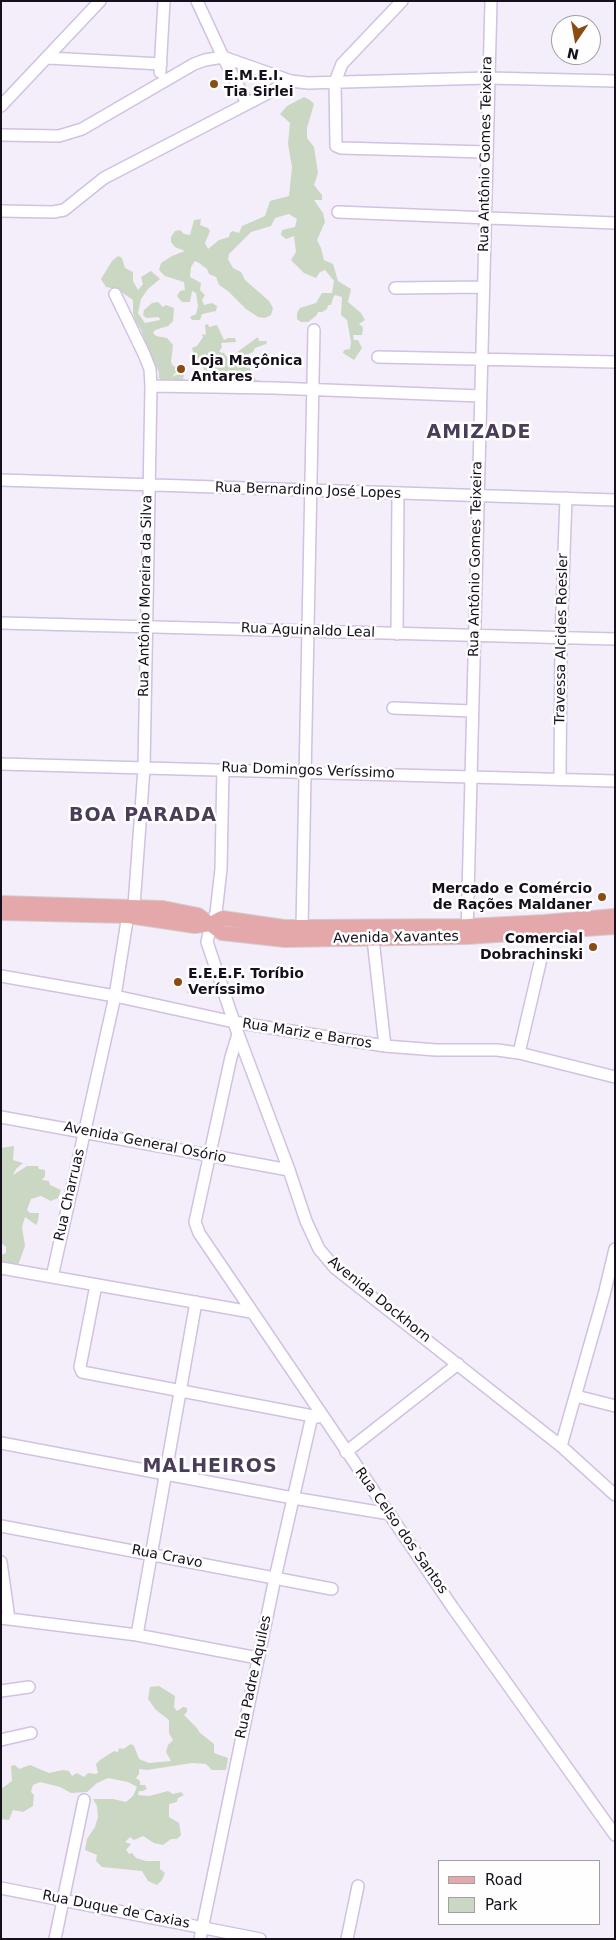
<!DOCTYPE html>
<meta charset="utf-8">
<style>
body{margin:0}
#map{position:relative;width:616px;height:1940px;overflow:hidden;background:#f4eefb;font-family:"DejaVu Sans",sans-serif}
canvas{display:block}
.frame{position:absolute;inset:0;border:2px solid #15101b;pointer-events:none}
.legend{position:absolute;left:438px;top:1860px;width:162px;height:65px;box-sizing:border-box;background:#fefefe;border:1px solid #a19fa3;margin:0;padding:6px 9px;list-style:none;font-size:15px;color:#15101b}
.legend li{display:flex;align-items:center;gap:10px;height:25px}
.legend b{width:25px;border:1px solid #a19fa3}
.north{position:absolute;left:551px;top:15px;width:50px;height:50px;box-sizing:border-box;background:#fefefe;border:1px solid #a19fa3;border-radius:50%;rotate:192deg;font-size:14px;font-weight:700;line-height:20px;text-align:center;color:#15101b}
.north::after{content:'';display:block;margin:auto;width:18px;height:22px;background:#8b4c14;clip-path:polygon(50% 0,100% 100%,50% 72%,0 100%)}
</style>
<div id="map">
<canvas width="616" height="1940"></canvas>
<div class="frame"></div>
<ul class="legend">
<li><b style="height:6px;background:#e5a8aa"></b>Road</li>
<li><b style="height:14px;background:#cad7c3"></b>Park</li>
</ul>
<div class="north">N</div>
</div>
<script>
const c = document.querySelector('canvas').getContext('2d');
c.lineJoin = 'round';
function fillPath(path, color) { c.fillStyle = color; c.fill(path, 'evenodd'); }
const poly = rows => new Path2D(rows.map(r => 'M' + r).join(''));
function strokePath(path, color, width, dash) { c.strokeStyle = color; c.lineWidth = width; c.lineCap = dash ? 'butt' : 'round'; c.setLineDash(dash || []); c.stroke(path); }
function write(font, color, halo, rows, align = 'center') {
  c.font = font + ' "DejaVu Sans",sans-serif'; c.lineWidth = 5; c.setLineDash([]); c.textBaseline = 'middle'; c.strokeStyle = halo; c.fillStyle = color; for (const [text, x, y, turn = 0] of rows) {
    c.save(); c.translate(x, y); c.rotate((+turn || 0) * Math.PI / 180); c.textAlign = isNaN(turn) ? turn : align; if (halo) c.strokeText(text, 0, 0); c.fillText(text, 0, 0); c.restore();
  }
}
fillPath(poly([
 [304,97,310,100,314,104,307,128,307,138,314,147,318,173,314,185,322,195,322,200,314,200,323,213,325,222,317,240,321,248,324,260,333,264,338,281,351,289,348,302,361,313,365,320,359,324,363,327,362,335,353,335,354,340,358,340,362,348,354,360,343,353,344,350,350,349,351,342,347,320,341,315,342,297,335,295,333,298,331,305,328,305,327,309,322,312,318,312,317,315,308,322,301,322,297,319,297,313,300,308,316,303,322,293,332,293,334,281,325,270,320,272,316,278,304,273,291,260,296,252,294,236,286,239,281,235,282,230,295,227,297,219,289,214,275,218,271,226,251,232,229,254,228,259,233,268,241,272,245,280,269,301,273,308,271,315,265,318,258,317,246,309,228,291,219,285,216,277,209,274,207,269,199,263,195,261,191,267,190,277,201,283,200,290,205,295,202,300,204,305,212,303,217,306,216,311,202,314,200,320,192,320,190,317,196,314,198,306,196,293,192,291,190,302,182,302,177,296,180,291,185,290,184,282,165,276,159,270,161,263,172,256,185,251,175,247,171,242,171,237,175,231,180,230,184,234,190,235,194,220,201,219,200,225,208,228,210,231,205,243,208,249,219,240,229,237,230,233,233,231,239,233,242,226,265,216,270,201,289,196,292,167,288,144,290,123,280,114,287,106],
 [118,256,122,258,125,268,133,272,133,281,138,290,143,284,141,277,151,271,160,279,148,289,141,299,138,313,145,323,160,320,159,317,146,318,143,315,144,310,152,303,158,302,163,307,166,305,174,308,173,321,168,326,155,330,153,333,156,336,167,338,173,345,171,362,173,366,177,367,177,371,172,377,181,373,184,375,183,379,188,380,192,377,204,380,207,374,199,361,194,356,192,348,197,346,203,337,202,334,206,335,205,325,208,324,209,327,217,325,224,340,228,338,235,338,236,342,221,343,222,347,219,352,224,353,227,357,233,355,258,337,259,341,267,341,266,344,255,348,253,352,246,355,242,361,247,364,256,380,271,383,165,383,159,378,159,372,148,351,148,346,145,342,141,330,135,320,133,313,133,300,117,289,106,287,101,279,112,261],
 [189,983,209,986,207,996,187,993],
 [14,1146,13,1160,23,1163,16,1169,13,1175,27,1166,38,1166,39,1169,45,1170,45,1176,42,1180,49,1181,50,1185,61,1190,58,1198,51,1201,41,1196,31,1199,27,1210,30,1213,39,1213,38,1221,36,1225,25,1217,22,1227,25,1246,18,1265,1,1262,1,1255,6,1253,6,1247,1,1243,1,1148],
 [159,1686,175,1696,174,1707,177,1711,183,1707,187,1708,187,1712,184,1715,197,1728,199,1732,214,1744,214,1753,228,1758,226,1770,212,1770,206,1764,192,1763,147,1770,139,1769,139,1774,136,1778,140,1781,140,1785,145,1785,147,1789,143,1791,139,1791,138,1795,149,1796,168,1791,173,1794,181,1792,184,1795,178,1798,177,1802,169,1804,169,1817,179,1823,181,1835,177,1839,171,1839,163,1845,154,1843,143,1836,134,1840,130,1837,125,1842,131,1844,126,1850,129,1854,132,1853,136,1858,146,1861,160,1861,160,1869,165,1873,162,1880,157,1885,148,1881,142,1871,102,1867,96,1861,97,1855,85,1850,87,1839,95,1827,98,1817,97,1806,93,1799,113,1799,126,1802,133,1796,137,1787,128,1782,108,1778,97,1783,87,1792,71,1793,60,1787,40,1782,33,1785,31,1792,34,1795,33,1806,23,1812,13,1810,9,1820,1,1819,1,1789,12,1781,11,1766,15,1765,19,1769,30,1765,49,1773,63,1770,69,1771,72,1776,77,1773,84,1777,88,1773,95,1774,98,1773,96,1764,100,1760,114,1751,118,1752,119,1748,123,1749,131,1744,134,1746,139,1759,149,1763,171,1761,166,1752,168,1745,173,1740,169,1733,169,1720,156,1710,148,1699,150,1687]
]), '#cad7c3');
const minor = poly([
 [197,1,223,57,247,103],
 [402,1,342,64,335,82,336,146,341,148,486,152],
 [48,58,161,64],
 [160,72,164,1],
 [1,106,100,1],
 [1,135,59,136,82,129,194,64,205,60,223,57,291,81,308,83,488,78,615,81],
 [1,211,53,212,64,210,104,178,291,81],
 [338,212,615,223],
 [395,288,483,287],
 [378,357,615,362],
 [151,386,274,388,480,396],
 [1,480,615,500],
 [1,623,615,639],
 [397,634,398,493],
 [393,708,472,711],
 [1,764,615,781],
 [223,769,221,869,216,913,211,924,207,942,238,1034,289,1170,306,1221,319,1249,335,1268,561,1446,615,1495],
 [560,779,561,637,566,498],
 [302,927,314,330],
 [467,933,491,1],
 [373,939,385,1046],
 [1,976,115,996,234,1022,385,1046,436,1050,497,1050,519,1053,615,1077],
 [238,1034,231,1057,195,1222,199,1233,453,1608,615,1835],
 [519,1053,547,933],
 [1,1117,289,1170],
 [1,1268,251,1312],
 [52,1277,115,996,126,927,128,916,134,906,144,768,151,386,150,369,144,354,115,294],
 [96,1285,80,1367,82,1372,318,1417],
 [576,1396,615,1406],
 [1,1443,293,1498,390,1514],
 [561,1446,604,1295,615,1249],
 [346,1452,458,1364],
 [1,1526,332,1589],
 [1,1562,9,1619],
 [1,1618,137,1635,258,1658],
 [137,1635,196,1302],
 [1,1691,29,1687],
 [1,1740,31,1733],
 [1,1888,260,1939],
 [55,1939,84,1800],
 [200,1939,275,1578,312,1416],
 [347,1939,358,1886]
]);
const major = poly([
 [1,903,163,908,198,915,222,933,285,940,467,937,615,927],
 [1,913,128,916,195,926,211,924,222,918,284,927,302,927,468,926,544,922,615,916]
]);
strokePath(minor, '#d1c1e2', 14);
strokePath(major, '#d0cfd1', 16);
strokePath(minor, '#fff', 11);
strokePath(major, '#e5a8aa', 14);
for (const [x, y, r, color] of [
 [214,84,5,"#8b4c14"],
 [181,369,5,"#8b4c14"],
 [602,897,5,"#8b4c14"],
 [593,947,5,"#8b4c14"],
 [178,982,5,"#8b4c14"]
]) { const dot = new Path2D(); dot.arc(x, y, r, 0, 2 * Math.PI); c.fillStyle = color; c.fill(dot); strokePath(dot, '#fefefe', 2); }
write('bold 14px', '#15101b', '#fefefe', [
 ["E.M.E.I.",224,76],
 ["Tia Sirlei",224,92],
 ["Loja Maçônica",191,361],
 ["Antares",191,377],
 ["Mercado e Comércio",592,889,"right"],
 ["de Rações Maldaner",592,905,"right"],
 ["Comercial",583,939,"right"],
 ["Dobrachinski",583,955,"right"],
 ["E.E.E.F. Toríbio",188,974],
 ["Veríssimo",188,990]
], 'left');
write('14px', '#15101b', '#fefefe', [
 ["Rua Antônio Gomes Teixeira",486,154,-89],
 ["Rua Bernardino José Lopes",308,491,2],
 ["Rua Antônio Gomes Teixeira",476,559,-89],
 ["Rua Antônio Moreira da Silva",146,596,-89],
 ["Rua Aguinaldo Leal",308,631,2],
 ["Travessa Alcides Roesler",562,639,-89],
 ["Rua Domingos Veríssimo",308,771,2],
 ["Avenida Xavantes",396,938,-1],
 ["Rua Mariz e Barros",307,1034,9],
 ["Avenida General Osório",145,1143,11],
 ["Rua Charruas",70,1195,-77],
 ["Avenida Dockhorn",379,1300,39],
 ["Rua Celso dos Santos",401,1531,55],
 ["Rua Cravo",167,1557,11],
 ["Rua Padre Aquiles",254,1677,-78],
 ["Rua Duque de Caxias",116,1910,11]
]);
c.letterSpacing = '1px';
write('bold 19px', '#4a3d59', '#fefefe', [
 ["AMIZADE",479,433],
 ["BOA PARADA",143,816],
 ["MALHEIROS",210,1467]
]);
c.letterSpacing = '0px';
</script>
